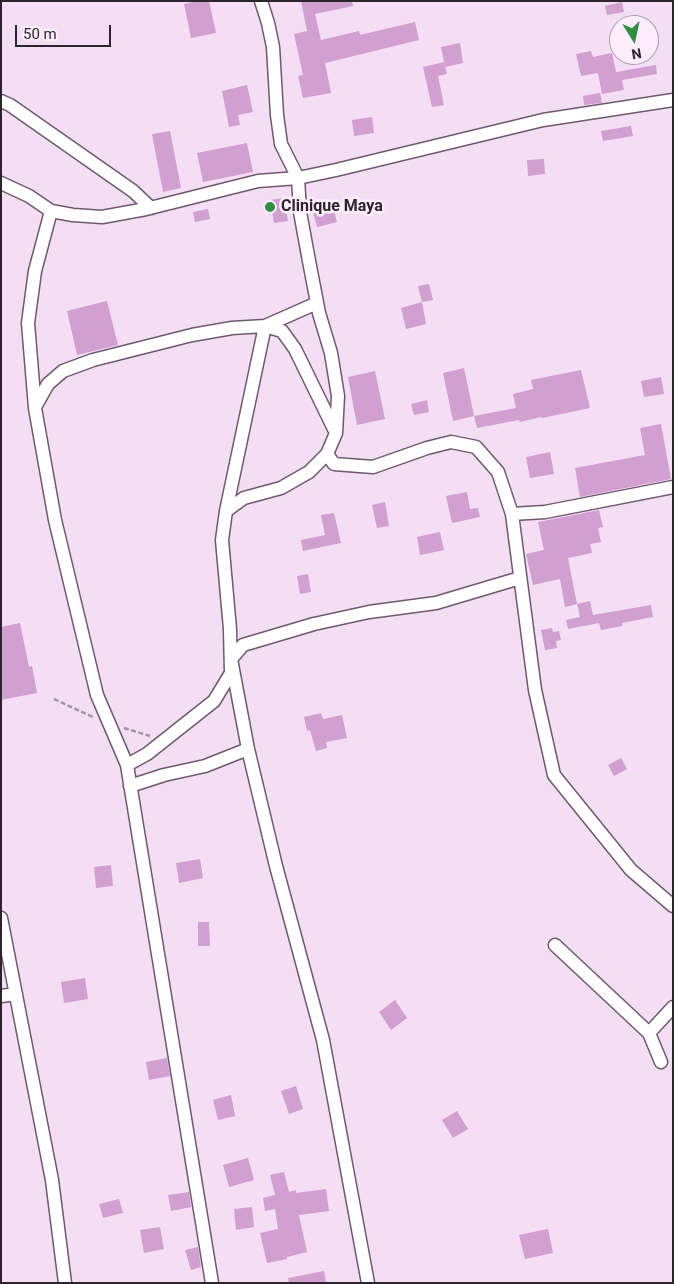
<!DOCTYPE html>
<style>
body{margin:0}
#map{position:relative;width:674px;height:1284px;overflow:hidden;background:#f4def4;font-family:Roboto,sans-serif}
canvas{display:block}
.frame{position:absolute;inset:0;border:2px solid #2c242c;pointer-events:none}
.north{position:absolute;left:609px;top:15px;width:50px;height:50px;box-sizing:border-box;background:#ffedfe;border:1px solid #ab9daa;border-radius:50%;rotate:170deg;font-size:14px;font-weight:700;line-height:20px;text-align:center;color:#2c242c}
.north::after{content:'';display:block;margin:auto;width:18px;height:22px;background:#2f8e41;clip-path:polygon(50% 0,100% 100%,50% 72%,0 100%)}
.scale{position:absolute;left:15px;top:25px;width:96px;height:22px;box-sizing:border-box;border:2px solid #2c242c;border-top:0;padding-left:6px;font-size:15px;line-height:18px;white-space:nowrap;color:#2c242c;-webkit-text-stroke:4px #ffedfe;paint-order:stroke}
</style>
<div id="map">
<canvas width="674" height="1284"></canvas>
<div class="frame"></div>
<div class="north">N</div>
<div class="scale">50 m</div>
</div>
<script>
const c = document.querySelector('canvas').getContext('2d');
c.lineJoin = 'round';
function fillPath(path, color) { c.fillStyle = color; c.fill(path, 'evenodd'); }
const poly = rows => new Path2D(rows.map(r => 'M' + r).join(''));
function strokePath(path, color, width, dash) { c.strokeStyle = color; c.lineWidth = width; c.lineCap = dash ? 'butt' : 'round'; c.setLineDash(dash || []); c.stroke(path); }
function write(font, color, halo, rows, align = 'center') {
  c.font = font + ' Roboto,sans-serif'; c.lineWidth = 5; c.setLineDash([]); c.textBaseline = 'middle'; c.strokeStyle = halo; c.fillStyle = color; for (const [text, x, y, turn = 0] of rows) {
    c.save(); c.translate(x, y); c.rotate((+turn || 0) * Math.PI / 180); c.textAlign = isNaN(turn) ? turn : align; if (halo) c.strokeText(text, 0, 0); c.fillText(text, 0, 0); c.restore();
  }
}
fillPath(poly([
 [197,1,209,1,216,33,191,38,184,4],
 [301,1,352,1,353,6,315,14,321,40,359,31,360,35,415,22,419,40,325,63,331,93,303,98,298,76,303,75,294,34,307,31],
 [622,2,624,12,607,15,605,6],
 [460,43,463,63,445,67,441,47],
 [591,51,593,57,612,53,616,72,656,65,657,74,622,80,624,90,602,94,598,73,581,76,576,54],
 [444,62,447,74,438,76,444,105,432,107,423,67],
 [247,85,253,112,238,115,240,125,229,127,222,91],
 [600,93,602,103,584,105,583,96],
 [372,117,374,133,354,136,352,120],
 [631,126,633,136,603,141,601,131],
 [170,131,181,188,163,192,152,134],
 [247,143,253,172,203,182,197,153],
 [544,159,545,174,528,176,527,160],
 [284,198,288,221,274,223,270,200],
 [332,203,337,222,317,227,312,208],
 [208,209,210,219,195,222,193,212],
 [429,284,433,300,422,302,418,286],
 [107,301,118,345,77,355,67,311],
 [422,302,426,324,406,329,401,308],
 [464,368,474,416,453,421,443,373],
 [581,370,590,408,542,418,541,417,520,422,519,420,477,428,474,416,516,408,513,394,533,389,531,380],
 [375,371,385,419,357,425,348,377],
 [661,377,664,394,644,397,641,381],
 [427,400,429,412,414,415,411,404],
 [661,424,671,479,580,497,575,468,645,455,640,428],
 [550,452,554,474,530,478,526,457],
 [467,492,470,509,478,508,480,517,452,523,446,496],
 [385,502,389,526,377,528,372,505],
 [599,510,603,527,598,528,601,542,590,544,592,553,568,558,577,604,565,607,560,579,533,585,526,554,544,550,538,522],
 [334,513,341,543,303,551,301,540,325,535,321,515],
 [440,532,444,550,420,555,417,537],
 [308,574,311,592,300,594,297,576],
 [590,601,593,615,651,605,653,617,622,623,622,626,601,630,599,623,568,629,566,620,580,617,577,604],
 [20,623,29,667,32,666,37,693,1,700,1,627],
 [552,628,553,632,559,631,561,640,556,641,557,648,545,650,541,630],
 [321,713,323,719,342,715,347,738,326,742,327,748,316,751,310,730,307,731,304,717],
 [621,758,627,769,614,776,608,765],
 [200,859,203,878,179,883,176,863],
 [111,865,113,886,96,888,94,867],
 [198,922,209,922,210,946,198,946],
 [85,978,88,999,64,1003,61,982],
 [395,1000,407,1018,391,1030,379,1012],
 [167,1058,170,1076,149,1080,146,1062],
 [296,1086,303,1109,289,1114,281,1091],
 [231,1095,235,1116,218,1120,213,1100],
 [457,1111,468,1129,453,1138,442,1120],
 [248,1158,254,1180,229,1187,223,1165],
 [284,1172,289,1192,296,1190,296,1193,326,1189,329,1211,299,1215,307,1252,287,1257,287,1259,267,1263,260,1233,278,1229,275,1209,265,1211,263,1198,275,1195,270,1175],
 [189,1192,191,1207,171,1211,168,1195],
 [119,1199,123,1213,103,1218,99,1204],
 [252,1207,254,1227,236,1230,234,1209],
 [160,1227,164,1249,144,1253,140,1230],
 [548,1229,553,1253,525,1259,519,1235],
 [198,1247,201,1267,191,1270,185,1250],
 [324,1271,326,1283,289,1283,288,1278]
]), '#d19fd0');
const minor = poly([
 [1,101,10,105,133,191,151,208],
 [1,183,29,196,51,211,73,215,102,217,146,209,258,181,298,178,336,170,543,120,673,100],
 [51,211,35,271,28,323,35,408,55,520,97,695,127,765,212,1283],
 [35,407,48,384,63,371,93,360,192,335,232,328,265,326,282,331,295,349,336,433],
 [327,454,334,464,373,467,427,448,451,442,476,447,498,472,512,514,535,690,554,775,631,870,673,906],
 [226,511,265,326,317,303],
 [512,514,545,512,673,487],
 [127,765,147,754,214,701,231,673,230,629,222,540,226,511,244,498,281,488,309,472,327,454,336,433,338,396,331,353,319,313,309,261,300,212,298,178,281,144,277,115,273,47,268,23,261,1],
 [130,786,164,775,205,766,248,749],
 [1,918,52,1180,65,1283],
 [555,945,649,1033,661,1062],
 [1,996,16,994],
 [649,1033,673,1007],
 [368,1283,323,1040,276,866,248,749,231,659,243,645,314,624,369,612,436,603,520,578]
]);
strokePath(minor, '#6d5a6d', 15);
strokePath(poly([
 [54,699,93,717],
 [124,728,150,736]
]), '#a493a4', 2.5, [5, 2.5]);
strokePath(minor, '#fff', 12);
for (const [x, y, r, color] of [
 [270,207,6,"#2f8e41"]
]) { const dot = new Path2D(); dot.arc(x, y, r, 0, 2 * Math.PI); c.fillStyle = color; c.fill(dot); strokePath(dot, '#ffedfe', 2); }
write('bold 16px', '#2c242c', '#ffedfe', [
 ["Clinique Maya",281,207]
], 'left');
</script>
